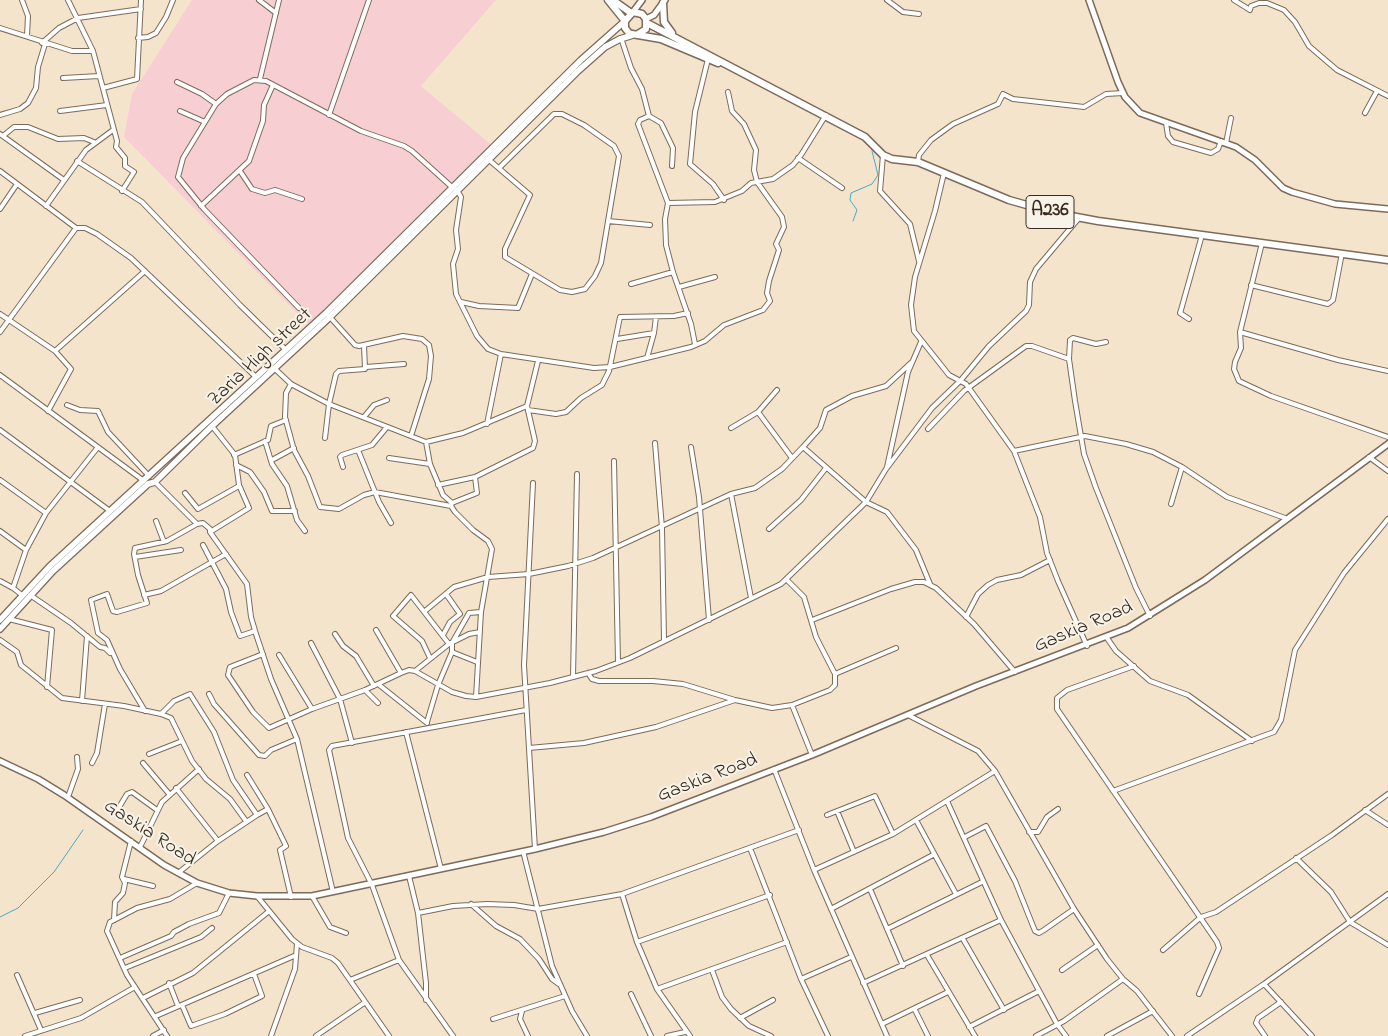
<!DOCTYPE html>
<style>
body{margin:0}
canvas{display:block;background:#f4e4cc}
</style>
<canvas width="1388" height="1036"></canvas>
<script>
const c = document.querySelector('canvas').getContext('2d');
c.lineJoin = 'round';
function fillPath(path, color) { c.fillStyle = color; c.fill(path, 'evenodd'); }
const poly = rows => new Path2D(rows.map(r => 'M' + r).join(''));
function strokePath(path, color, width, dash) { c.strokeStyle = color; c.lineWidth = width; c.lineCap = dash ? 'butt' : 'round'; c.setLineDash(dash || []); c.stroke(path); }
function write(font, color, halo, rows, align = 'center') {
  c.font = font + ' "Indie Flower",sans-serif'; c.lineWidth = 4; c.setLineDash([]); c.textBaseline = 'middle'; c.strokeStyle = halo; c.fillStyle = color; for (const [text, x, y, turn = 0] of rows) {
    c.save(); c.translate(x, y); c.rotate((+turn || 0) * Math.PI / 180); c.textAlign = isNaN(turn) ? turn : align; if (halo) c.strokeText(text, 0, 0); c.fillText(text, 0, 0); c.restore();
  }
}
fillPath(poly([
 [192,0,496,0,421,86,493,146,309,325,124,137,132,94]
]), '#f7cfd3');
strokePath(poly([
 [853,221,857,210,850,200,851,193,872,184,878,175,872,151],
 [0,917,18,908,54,872,83,830]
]), '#44acc4', 1);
const street = poly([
 [22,0,28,16,27,36],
 [68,0,93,51,117,141,116,147,125,158,125,166,134,172,122,191],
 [259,0,276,13],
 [887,0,903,12,919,14],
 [1234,0,1250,10,1251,6,1259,3,1267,3,1284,10,1295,22,1309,46,1337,70,1388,96],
 [0,28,72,51,93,51],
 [138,38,148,37,156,33,166,17,173,0],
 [621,38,631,68,642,89,649,116,661,123,673,148,672,166],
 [42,43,59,28,78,18,141,9],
 [708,59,695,112,690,164,713,184,724,200],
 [63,78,99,76],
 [260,79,279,0],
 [177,82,202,94,216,104],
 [103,88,137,79,141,0],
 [60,111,107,105],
 [180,111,205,122],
 [1365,113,1377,91],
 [0,115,20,109,28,103,36,88,38,67,45,44],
 [329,115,369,0],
 [649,116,640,120,638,124,668,203,665,219,666,245,673,272,691,324,695,344],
 [1166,123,1168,136,1173,142,1211,153,1218,149,1221,141],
 [0,134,64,180],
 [3,136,14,127,28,127,58,139,84,138,94,142],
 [1226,143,1231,118],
 [883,155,880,191,910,224,919,261],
 [798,158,842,188],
 [488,159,530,195,505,249,505,257,560,290,572,292,585,289,595,276,601,263,619,156,614,146,584,125,562,114,554,114,499,168],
 [77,161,142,202,240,305,286,350],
 [918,162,919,155,931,140,953,124,998,104,1003,94,1013,99,1084,107,1106,94,1123,93],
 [0,171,76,228,85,228,97,234,131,258,256,377],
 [240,171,252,189,265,193,275,190,302,199],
 [944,173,935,211,915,277,911,305,914,331,949,375,966,384,1014,451,1040,517,1047,553,1058,581,1087,646],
 [457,190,461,197,456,230,458,249,453,264,456,294,477,336,488,349,501,354,594,368,610,367,691,347,705,341,724,325,763,310,770,301,767,293,769,281,779,250,776,244,784,227,782,217,757,182,754,170,756,150,744,124,732,111,728,92],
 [668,203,715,202,742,191,751,183,773,179,793,165,801,155,826,115],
 [46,206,86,150,113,130],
 [201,206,249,161,263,121,264,105,273,85],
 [0,209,17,184],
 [608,221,650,225],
 [1262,243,1240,332,1241,348,1235,362,1234,369,1239,381,1271,396,1388,437],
 [631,284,673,272],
 [1251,285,1328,304,1333,300,1342,253],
 [679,287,715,277],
 [461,302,479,306,518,308,532,274],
 [299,308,204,209,178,177,183,158,216,104,227,94,254,80,266,81,361,131,404,146,412,151,453,188],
 [0,314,55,351,71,369,48,411],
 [329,316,355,345,359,346,403,336,422,339,429,345,431,356,429,379,411,436],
 [1189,319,1180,313,1181,310,1202,235],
 [0,332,76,228],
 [1240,332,1338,360,1388,371],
 [617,339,654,333],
 [1106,342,1096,344,1073,338,1070,340,1069,359,1075,401,1084,454,1096,488,1136,588,1150,616],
 [55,351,145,271],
 [647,358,654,333,656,317],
 [366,367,404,364],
 [274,368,291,384,329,404,426,442,463,433,527,406],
 [0,375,144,481],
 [291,384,286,393,285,417,294,450,308,476,320,507,339,509,364,495,375,492,451,506],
 [777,390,758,412,792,458],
 [67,405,80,410,98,411,108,432,149,476],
 [528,410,556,414,566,412,581,398,602,385,609,371,620,317,674,316,688,313],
 [364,417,374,405,387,400],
 [487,424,501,354],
 [731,428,758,412],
 [928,429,964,391,1026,346,1032,346,1069,359],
 [0,430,110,511],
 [325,438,329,404,336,374,339,371,365,369,364,345],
 [265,441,272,464,287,486,297,520,305,531],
 [426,442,430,464,443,495,452,503,451,506,455,512,473,530,488,541,492,549,481,612,476,697],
 [655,443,662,528,664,640],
 [691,447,699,497,709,620],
 [803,447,820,428,826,410,852,396,886,386,912,362],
 [358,450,379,502,391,523],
 [1014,451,1085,436,1126,444,1153,452,1182,467,1227,497,1285,518],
 [234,455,268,440,271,426,286,420],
 [1369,457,1388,471],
 [389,458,430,464],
 [272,460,294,448],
 [614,461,618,662],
 [236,465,250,472,264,492,272,511,295,511],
 [343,467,340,457,342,455,372,445,387,427],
 [887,467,908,372,921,342],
 [0,480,46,513],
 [155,482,197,524,203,523,210,529,210,532,247,584,251,617,256,634,271,679,297,739,333,892],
 [533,483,524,665,535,849],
 [438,485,475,477,533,448,535,441,527,406,538,361],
 [185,493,198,509,239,486],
 [731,494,751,598],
 [452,503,477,493,475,477],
 [1171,504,1182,467],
 [156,521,164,542],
 [769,529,801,500,826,468],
 [0,531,26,550],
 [210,532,249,508,239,485,235,455,212,426],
 [203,545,226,589,231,612,240,636,255,631],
 [135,557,181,550],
 [0,581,13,588],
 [22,595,13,588,26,550,46,513,98,447],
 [30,595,71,623,100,647,105,648,110,653],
 [144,595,161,591,226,554],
 [425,611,454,587,488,577,529,574,568,566,593,558,731,494,755,488,782,469,803,447,866,502,887,512,916,550,930,584],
 [966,617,978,594,988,585,997,580,1021,575,1050,560],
 [9,619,52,630,47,687],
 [812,620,891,589,915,582,924,582,936,588,974,624,1015,672],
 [376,630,401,673],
 [335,634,343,646,356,656,374,686],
 [443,635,450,622,460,614,446,594],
 [1107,638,1116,651,1150,681,1188,695,1252,741],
 [0,640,17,652,21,665,62,698,124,706,161,714,171,718,192,761,206,779,230,799,246,821],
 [311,643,340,699,352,743],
 [452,652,477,662],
 [263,654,230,667,228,675,253,712,269,728,312,709,365,690,401,673,409,670,415,671,449,644,469,634,480,632],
 [279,655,312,709],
 [430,658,422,641,393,616,411,595,449,644],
 [1134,666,1067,690,1057,698,1057,709,1217,942,1219,948,1199,994],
 [415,671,452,692,466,696,476,697,550,683,596,671,630,658,781,584,866,502,886,469,932,408,961,380,989,346,1026,311,1029,305,1030,282,1036,269,1079,218],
 [588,673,592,679,599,681,653,681,683,684,735,700,772,708,792,705,830,690,835,685,835,674,816,637,804,597,786,579],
 [835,674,896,648],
 [573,677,577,474],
 [378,684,427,723],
 [365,690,378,703],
 [209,694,214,704,259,755,265,756,271,750,297,739],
 [82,701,87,636],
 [792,705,812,755],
 [145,711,120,669,107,640,98,633,91,600,107,594,113,611,117,612,147,603,138,575,134,554,135,548,167,541,197,524],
 [161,714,174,701,190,694,214,732,233,780,257,815,218,841,178,873],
 [908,715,978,751,995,771,1074,909,1107,959,1123,979,1137,991,1172,1036],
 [427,722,438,685,452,652,452,643,469,613,481,612],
 [406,732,441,869],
 [529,748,584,743,656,727,735,700],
 [149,754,182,741],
 [92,763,97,753,105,704],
 [143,763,170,795],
 [774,769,814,870,887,1036],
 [247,775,268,809,257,815],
 [176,788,218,841],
 [1113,791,1274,732,1281,720,1295,650,1344,573,1388,519],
 [68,797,78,769,77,757],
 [947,801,1001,920,1057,1024,1066,1036],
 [118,809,127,794,132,792,157,810],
 [268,809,286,846,280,850,291,897],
 [1365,810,1388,825],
 [837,811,854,852],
 [827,815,875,796,893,834],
 [916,820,956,894],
 [1029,832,1038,832,1047,817,1058,809],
 [965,837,986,826,1015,881,1035,931,1039,933,1044,930,1074,909],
 [140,847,162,802,199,769],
 [750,848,801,979,828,1036],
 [523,851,552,966,572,1011,587,1036],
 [1296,858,1331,892,1350,922,1388,945],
 [814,870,893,834,995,771],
 [409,876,418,913],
 [124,879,153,886],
 [870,889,903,966],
 [622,894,637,942,657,989,690,1036],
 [257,896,292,939,302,947,332,958,338,963,389,1036],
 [312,896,330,927,346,933],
 [471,904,496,926,520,939,539,959,552,979,559,984],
 [831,909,933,855],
 [114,920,115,902,123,893,125,883,122,877,131,841],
 [887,929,982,882],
 [963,939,1004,1010],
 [637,942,770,895],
 [1163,950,1201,917,1216,912,1332,835,1388,794],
 [927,955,975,1036],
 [120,958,171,936,174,932,189,924,219,913,229,893],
 [125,968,201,937,212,928],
 [712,970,722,997,731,1009,749,1026,771,1036],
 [1062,970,1098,945],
 [17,975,41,1030],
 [801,979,851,957],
 [350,980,399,960],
 [169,983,178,1006],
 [863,983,1001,920],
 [1264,984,1312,1036],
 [657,989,787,942],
 [631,994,651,1036],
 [143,998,193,973,268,912],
 [426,1000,426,983,418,913,453,906,487,904,514,905,538,909,622,894,799,830],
 [182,1005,191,1026,225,1014,262,996,254,974],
 [915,1010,928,1036],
 [522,1011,520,1019,528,1036],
 [35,1013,80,1000],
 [156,1016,294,956],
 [740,1018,773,1000],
 [493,1019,565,996],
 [882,1024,948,992],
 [969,1027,1039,991],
 [25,1036,81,1018,135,987],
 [153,1036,164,1030],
 [167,1036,127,975,107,931,110,922,116,919,137,908,170,899,197,883],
 [271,1036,295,969,297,944],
 [316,1036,364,1003],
 [453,1036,399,960,372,885,348,838,329,750,332,746,526,710],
 [667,1036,685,1032],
 [1036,1036,1064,1021,1123,979],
 [1107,1036,1153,1011],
 [1187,1036,1264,984,1388,894],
 [1265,1036,1256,1023,1258,1018,1281,1002]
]);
const secondary = poly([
 [1089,0,1118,82,1125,97,1140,113,1236,147,1255,160,1283,188,1292,192,1335,204,1388,209],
 [633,12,642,0],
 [646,19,654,15,665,0],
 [0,761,38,779,64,795,164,865,197,883,229,893,257,896,312,896,535,849,604,832,651,817,812,755,976,686,1128,628,1205,580,1388,444]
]);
const primary = poly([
 [0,620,50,566,326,313,581,60,625,21],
 [0,629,53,571,148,484,155,482,212,426,330,317,578,71,605,47,620,39,633,35]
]);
const highway = poly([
 [608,0,625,21],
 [613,0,631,13],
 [663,3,664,22,672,33],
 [647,23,865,137,883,155,892,159,918,162,1009,200,1055,213,1098,221,1388,260],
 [638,34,646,29,646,19,642,14,633,12,625,21,625,28,629,33,632,34,661,39,718,63]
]);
strokePath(street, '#7c6b5b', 6);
strokePath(secondary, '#7c6b5b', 8);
strokePath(primary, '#7c6b5b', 8);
strokePath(highway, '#7c6b5b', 9);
strokePath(street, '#fff', 4);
strokePath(secondary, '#fff', 5);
strokePath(primary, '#fff', 5.5);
strokePath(highway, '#fff', 6);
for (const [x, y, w] of [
 [1050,212,48]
]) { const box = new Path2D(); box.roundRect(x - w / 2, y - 16.5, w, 33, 4); c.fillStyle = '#f7f3e8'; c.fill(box); strokePath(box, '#3b2a1e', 1); }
write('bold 19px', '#3b2a1e', null, [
 ["A236",1050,212]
]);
write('20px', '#3b2a1e', '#f7f3e8', [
 ["Zaria High street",261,358,-43],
 ["Gaskia Road",1084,628,-23],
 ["Gaskia Road",708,779,-21],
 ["Gaskia Road",149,834,33]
]);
</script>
